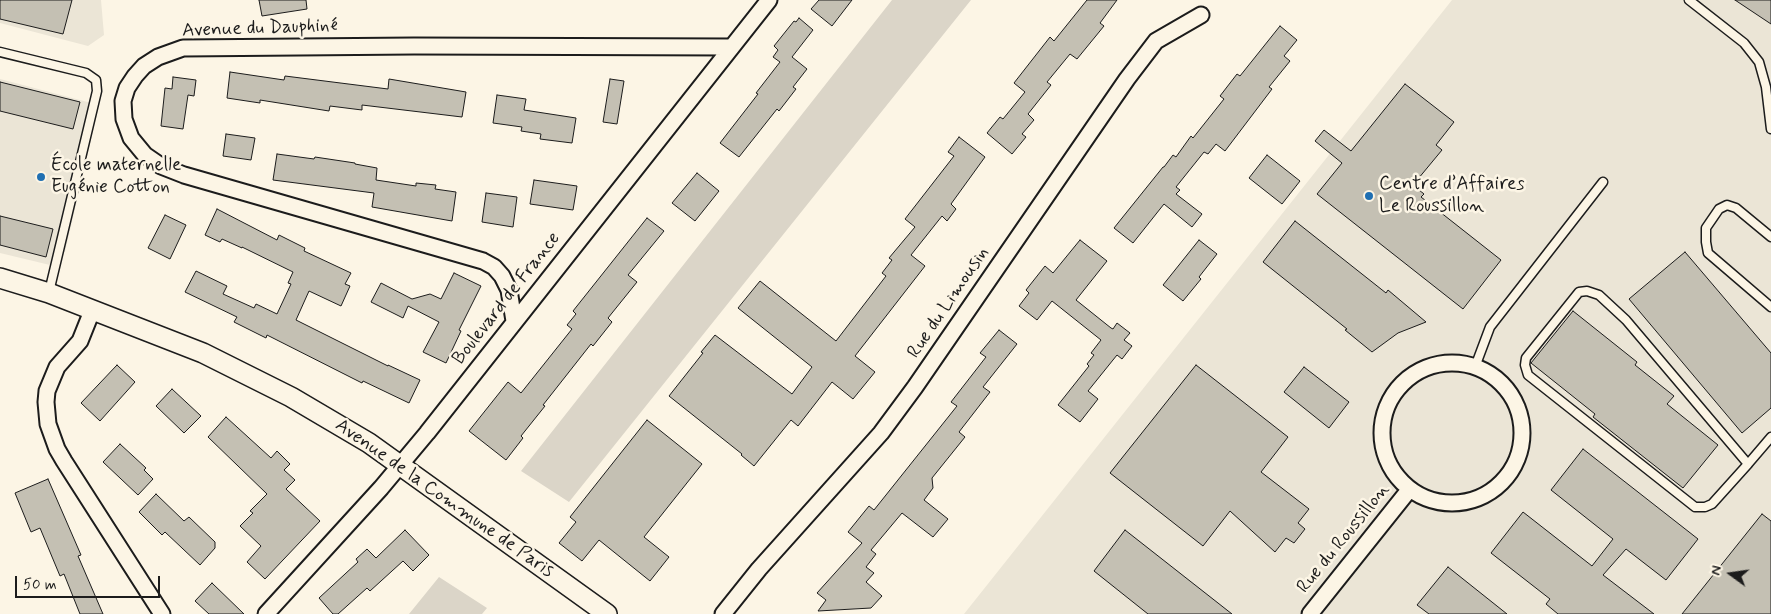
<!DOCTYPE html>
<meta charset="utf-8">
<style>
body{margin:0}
#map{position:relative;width:1771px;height:614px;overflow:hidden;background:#fcf5e5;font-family:Mynerve,sans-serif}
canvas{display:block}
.north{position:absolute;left:1706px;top:549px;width:50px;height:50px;-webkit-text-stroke:4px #fcf5e5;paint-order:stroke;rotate:284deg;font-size:14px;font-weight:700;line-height:20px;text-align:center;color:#1c1c1c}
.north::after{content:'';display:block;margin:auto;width:18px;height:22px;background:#1c1c1c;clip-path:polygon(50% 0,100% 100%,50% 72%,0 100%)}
.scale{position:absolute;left:15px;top:576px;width:145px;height:22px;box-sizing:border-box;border:2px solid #1c1c1c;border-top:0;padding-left:6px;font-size:15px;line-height:18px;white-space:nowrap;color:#1c1c1c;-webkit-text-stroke:4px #fcf5e5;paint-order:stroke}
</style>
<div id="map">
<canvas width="1771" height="614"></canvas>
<div class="north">N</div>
<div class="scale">50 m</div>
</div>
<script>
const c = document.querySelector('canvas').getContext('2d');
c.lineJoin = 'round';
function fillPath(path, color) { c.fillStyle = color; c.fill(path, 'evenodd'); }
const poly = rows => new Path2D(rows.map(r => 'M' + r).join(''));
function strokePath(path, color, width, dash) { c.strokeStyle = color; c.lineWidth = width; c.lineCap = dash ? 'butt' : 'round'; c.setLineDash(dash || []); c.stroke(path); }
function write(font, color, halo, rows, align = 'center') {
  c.font = font + ' Mynerve,sans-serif'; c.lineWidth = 5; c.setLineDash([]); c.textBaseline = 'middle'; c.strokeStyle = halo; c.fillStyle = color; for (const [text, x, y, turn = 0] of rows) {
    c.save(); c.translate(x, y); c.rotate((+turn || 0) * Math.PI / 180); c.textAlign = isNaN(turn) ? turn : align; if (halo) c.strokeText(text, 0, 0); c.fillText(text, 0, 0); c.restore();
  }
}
fillPath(poly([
 [0,0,101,0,104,35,88,46,0,23],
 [1452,0,1771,0,1771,614,964,614],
 [0,79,99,105,65,252,54,249,50,265,0,253]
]), '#ebe5d6');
fillPath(poly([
 [892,0,971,0,569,502,521,471],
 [439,577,487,608,482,614,409,614]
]), '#dbd5c8');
const building = poly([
 [0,0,72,0,63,34,0,19,0,0],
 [259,0,306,0,307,9,262,16,259,0],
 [819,0,852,0,832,26,811,9,819,0],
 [1087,0,1117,0,1100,23,1104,26,1077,59,1070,54,1047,82,1051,85,1028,114,1034,120,1022,134,1026,137,1012,154,987,133,1000,117,1003,119,1025,92,1014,83,1050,37,1054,41,1087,0],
 [1735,0,1771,0,1771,24,1735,0],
 [799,18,813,30,792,57,807,69,793,87,796,89,779,111,777,109,739,157,720,143,758,94,756,93,780,62,773,57,778,50,774,46,794,21,796,22,799,18],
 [1280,26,1297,40,1284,56,1290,61,1269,87,1272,89,1225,151,1216,144,1208,154,1204,152,1176,187,1180,190,1176,194,1202,214,1192,227,1164,204,1133,243,1114,228,1163,167,1164,167,1173,155,1176,157,1191,136,1193,138,1224,99,1220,96,1237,74,1240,76,1280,26],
 [230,72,284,80,285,76,388,89,389,79,466,92,462,117,362,105,362,110,330,106,329,111,260,100,260,103,227,98,230,72],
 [173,77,196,80,194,96,188,95,183,129,161,126,165,88,172,89,173,77],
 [610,79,624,81,617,124,603,122,610,79],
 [0,82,80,102,73,129,0,111,0,82],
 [1405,84,1454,122,1436,145,1442,150,1413,185,1424,194,1421,197,1501,260,1463,309,1317,194,1342,163,1315,141,1324,130,1351,151,1405,84],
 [497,95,526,99,524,110,576,118,572,143,540,139,541,134,521,131,522,127,493,123,497,95],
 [226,134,255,138,251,160,223,156,226,134],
 [959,137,985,157,951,204,956,209,947,221,942,216,911,255,925,266,855,356,875,372,853,399,832,382,798,426,791,420,754,466,741,455,742,454,669,396,703,353,701,352,715,335,792,394,812,367,738,308,760,281,836,341,886,276,882,273,892,260,889,258,915,227,905,219,954,156,948,152,959,137],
 [277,154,314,159,315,157,355,163,355,164,377,168,376,180,416,186,416,183,436,185,435,189,456,192,452,221,372,207,374,193,273,180,277,154],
 [1267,155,1300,181,1282,204,1249,178,1267,155],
 [697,173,719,191,695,221,672,203,697,173],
 [534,180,577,186,573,210,530,204,534,180],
 [486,193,517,197,513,227,482,222,486,193],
 [217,209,277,240,279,235,305,248,304,251,351,273,345,284,350,286,341,306,309,291,296,320,388,366,388,365,420,380,409,403,363,381,362,383,267,335,266,338,234,322,237,317,185,292,196,271,227,286,223,294,254,308,256,304,277,314,291,284,288,283,293,272,242,247,242,248,222,239,220,242,205,235,217,209],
 [165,215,186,225,170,259,148,248,165,215],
 [0,216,53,229,46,257,0,245,0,216],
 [647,218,664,231,628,275,637,282,608,318,612,322,593,346,591,344,543,405,545,406,521,436,523,438,506,460,469,431,508,382,521,393,572,329,567,325,576,314,573,311,647,218],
 [1295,221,1386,293,1388,290,1426,322,1398,333,1372,352,1345,330,1347,329,1263,262,1295,221],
 [1080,240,1107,261,1076,300,1111,328,1113,329,1117,323,1130,333,1124,340,1132,346,1122,359,1117,355,1088,391,1098,399,1080,422,1058,405,1089,366,1087,364,1094,355,1091,353,1101,340,1052,301,1037,320,1019,306,1029,293,1026,290,1045,266,1053,273,1080,240],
 [1199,240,1217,254,1199,277,1201,279,1183,301,1163,285,1199,240],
 [1685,252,1771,353,1771,408,1742,433,1629,299,1685,252],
 [454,273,481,286,459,330,461,331,446,363,423,352,439,322,408,306,403,318,371,302,381,283,412,299,430,294,441,299,454,273],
 [1573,311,1637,362,1635,365,1674,396,1667,404,1718,445,1683,488,1593,417,1595,414,1531,363,1573,311],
 [999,330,1017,344,983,387,990,392,959,432,965,437,932,478,933,488,924,500,948,519,933,537,902,513,871,550,876,554,866,567,874,573,866,582,882,596,871,608,818,611,826,600,817,593,862,543,848,532,869,506,874,510,957,406,951,402,986,357,980,353,999,330],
 [117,365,135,382,100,421,81,403,117,365],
 [1196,365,1288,437,1261,472,1309,509,1298,523,1305,529,1294,543,1286,538,1275,552,1230,511,1203,546,1110,473,1196,365],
 [1304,367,1349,402,1329,428,1284,392,1304,367],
 [172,389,201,416,184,433,156,406,172,389],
 [226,417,271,458,277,451,290,464,284,470,295,480,286,489,320,521,265,579,247,562,261,546,240,526,253,513,250,511,267,494,208,437,226,417],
 [647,420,702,464,644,537,669,557,650,581,599,540,582,561,559,543,576,522,570,517,647,420],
 [120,444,146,468,144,470,153,479,138,495,103,462,120,444],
 [1583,449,1698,539,1666,580,1626,549,1603,575,1654,614,1558,614,1546,604,1550,599,1491,553,1523,512,1592,566,1613,539,1551,490,1583,449],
 [48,479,81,555,78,556,103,614,80,614,64,574,60,576,40,528,31,532,15,493,48,479],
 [156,494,184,521,189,517,215,542,215,548,200,565,165,532,162,535,139,512,156,494],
 [1762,514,1771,521,1771,614,1682,614,1762,514],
 [405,530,429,555,413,571,403,561,370,591,367,588,338,614,333,614,319,598,358,562,356,559,367,549,376,558,405,530],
 [1125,530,1232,614,1148,614,1094,571,1125,530],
 [1448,567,1507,614,1429,614,1417,605,1448,567],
 [212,583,244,614,209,614,195,601,212,583]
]);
fillPath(building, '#c4c0b3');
strokePath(building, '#1c1c1c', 1);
const service = poly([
 [1689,0,1744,43,1759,62,1766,87,1771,129],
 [0,52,86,73,96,80,97,91,49,292],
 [1771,237,1736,208,1727,205,1719,209,1706,228,1706,242,1708,253,1771,307],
 [1475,367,1490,327,1603,182],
 [1748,464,1626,320,1599,295,1587,291,1579,292,1526,358,1525,365,1528,375,1695,507,1705,507,1712,504,1748,464,1771,437]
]);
const minor = poly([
 [92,311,80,341,57,367,47,391,46,402,48,424,57,449,64,461,162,614],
 [514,321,509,290,502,276,494,267,483,261,184,175,161,166,145,155,131,138,124,119,123,101,127,88,135,76,144,66,158,57,183,48,414,46,731,47],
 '1382 433a70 70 0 1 1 140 0a70 70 0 1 1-140 0Z',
 [266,614,381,488,427,433,769,0],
 [723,614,759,569,881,433,915,387,1127,79,1156,41,1201,15],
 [1310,614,1409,490]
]);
const tertiary = poly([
 [0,278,49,293,203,353,291,397,369,443,607,614]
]);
strokePath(service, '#1c1c1c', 11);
strokePath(minor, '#1c1c1c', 19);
strokePath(tertiary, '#1c1c1c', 22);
strokePath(service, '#fcf5e5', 8);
strokePath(minor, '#fcf5e5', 15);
strokePath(tertiary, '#fcf5e5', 19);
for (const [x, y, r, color] of [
 [41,177,5,"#1f6fb2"],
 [1369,196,5,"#1f6fb2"]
]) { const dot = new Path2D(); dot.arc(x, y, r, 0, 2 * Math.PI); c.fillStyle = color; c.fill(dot); strokePath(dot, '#fcf5e5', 2); }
write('19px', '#1c1c1c', '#fcf5e5', [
 ["Avenue du Dauphiné",260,29,-2],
 ["Boulevard de France",507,299,-52],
 ["Rue du Limousin",949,303,-56],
 ["Avenue de la Commune de Paris",444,499,35],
 ["Rue du Roussillon",1344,539,-51]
]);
write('19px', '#1c1c1c', '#fcf5e5', [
 ["École maternelle",51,166],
 ["Eugénie Cotton",51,188],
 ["Centre d’Affaires",1379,185],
 ["Le Roussillon",1379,207]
], 'left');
</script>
